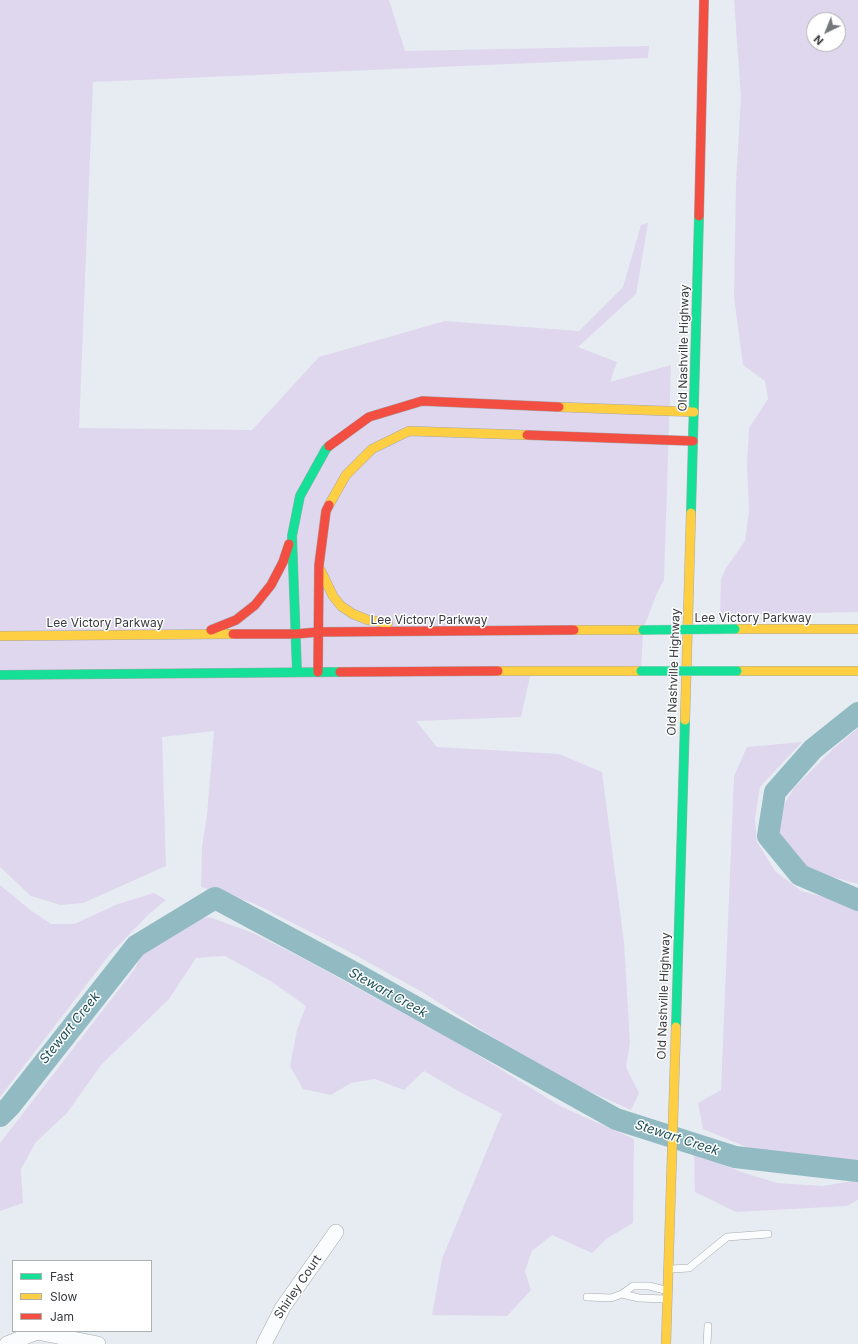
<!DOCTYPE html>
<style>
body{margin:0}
#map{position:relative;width:858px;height:1344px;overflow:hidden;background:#e7ecf2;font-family:Inter,sans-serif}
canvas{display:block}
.legend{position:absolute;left:12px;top:1260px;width:140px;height:72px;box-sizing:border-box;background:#fff;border:1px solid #afb0b1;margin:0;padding:5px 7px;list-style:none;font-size:12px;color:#36393d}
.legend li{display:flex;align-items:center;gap:8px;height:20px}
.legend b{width:20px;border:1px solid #afb0b1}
.north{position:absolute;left:806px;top:12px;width:40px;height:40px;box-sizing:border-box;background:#fff;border:1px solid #afb0b1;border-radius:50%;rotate:223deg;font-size:11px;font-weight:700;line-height:16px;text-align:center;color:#36393d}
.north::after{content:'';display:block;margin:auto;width:14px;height:18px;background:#74787c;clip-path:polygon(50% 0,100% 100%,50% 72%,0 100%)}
</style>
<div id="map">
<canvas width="858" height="1344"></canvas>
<ul class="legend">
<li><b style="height:5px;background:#16e098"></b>Fast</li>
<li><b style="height:5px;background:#ffcf43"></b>Slow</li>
<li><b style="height:5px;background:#f24e42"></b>Jam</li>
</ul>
<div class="north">N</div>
</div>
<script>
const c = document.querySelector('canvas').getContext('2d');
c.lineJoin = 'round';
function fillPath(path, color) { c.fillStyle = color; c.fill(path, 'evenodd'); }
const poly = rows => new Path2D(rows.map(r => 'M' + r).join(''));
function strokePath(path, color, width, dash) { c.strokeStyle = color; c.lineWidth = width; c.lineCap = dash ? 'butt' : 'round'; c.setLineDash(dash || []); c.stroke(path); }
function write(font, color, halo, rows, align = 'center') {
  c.font = font + ' Inter,sans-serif'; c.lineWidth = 3; c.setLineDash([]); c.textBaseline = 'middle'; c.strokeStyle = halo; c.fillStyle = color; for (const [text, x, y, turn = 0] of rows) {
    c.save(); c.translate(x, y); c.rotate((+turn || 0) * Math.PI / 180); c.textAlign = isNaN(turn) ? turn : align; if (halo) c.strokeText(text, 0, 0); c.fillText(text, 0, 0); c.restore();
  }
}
fillPath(poly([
 [0,0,389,0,405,51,649,46,648,58,93,82,79,428,252,430,319,357,445,321,579,331,623,287,641,225,648,223,636,294,578,347,617,362,610,382,671,365,664,580,657,593,643,630,641,671,531,672,521,717,416,721,437,747,559,754,602,772,624,942,630,1043,626,1067,639,1093,631,1110,582,1088,500,1042,424,993,348,951,253,903,201,887,202,847,207,815,214,731,162,737,166,866,83,903,61,905,31,896,0,867],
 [734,0,858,0,858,612,720,615,721,579,726,568,745,541,749,511,747,465,749,428,768,399,765,381,743,365,734,297,736,183,741,97],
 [814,20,838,20,838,44,814,44],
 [858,728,858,884,804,869,779,839,778,815,794,788,833,749],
 [802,742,760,787,755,819,757,842,775,871,801,891,835,900,858,910,858,1159,854,1161,751,1149,703,1129,698,1103,721,1090,734,776,747,747],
 [0,885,29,909,51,924,74,924,118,904,154,893,166,900,149,914,110,954,0,1097],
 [209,917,253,933,304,959,463,1046,560,1106,634,1139,633,1223,606,1239,592,1253,552,1235,532,1251,525,1271,531,1290,507,1316,432,1315,442,1259,502,1114,460,1092,424,1071,404,1090,375,1079,351,1083,331,1095,303,1089,290,1066,297,1030,306,1006,272,982,225,956,196,958,169,999,101,1065,67,1113,36,1142,21,1169,23,1203,0,1211,0,1143,134,970,144,950,183,923],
 [694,1153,741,1172,777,1183,823,1186,858,1180,858,1200,847,1206,736,1212,695,1192]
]), '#dfd7ed');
strokePath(poly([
 [858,713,813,749,775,792,768,836,800,875,858,900],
 [0,1116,10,1106,136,946,215,898,349,970,616,1119,735,1157,858,1171]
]), '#91bac2', 22);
const lane = poly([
 [671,1269,689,1268,727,1237,768,1234],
 [622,1294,639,1298,665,1299],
 [587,1297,611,1298,622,1294,633,1286,649,1286,665,1290],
 [707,1344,708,1326]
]);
const street = poly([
 [7,1344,37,1332,98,1344],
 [264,1344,283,1307,336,1232]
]);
const fast = poly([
 [691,513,699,216],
 [297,672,292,536,300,496,326,449,329,446],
 [0,675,340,672],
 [676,1027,685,720]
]);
const slow = poly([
 [559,407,694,412],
 [329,505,346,475,372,449,409,431,527,435],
 [321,571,333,596,341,606,353,614,368,620,388,623],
 [735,629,858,629],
 [574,630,643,630],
 [0,636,233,634],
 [498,671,641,671],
 [737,671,858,671],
 [685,720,691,513],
 [666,1344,676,1027]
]);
const jam = poly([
 [699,216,704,0],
 [527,435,693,441],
 [329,446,369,417,422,401,559,407],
 [211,630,236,620,255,605,271,585,283,562,289,544],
 [233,634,296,634,318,632,574,630],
 [318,672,319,565,326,511,329,505],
 [340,672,498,671]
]);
strokePath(lane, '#a6a9ae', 8);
strokePath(street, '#a6a9ae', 16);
strokePath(fast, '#a6a9ae', 10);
strokePath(slow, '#a6a9ae', 10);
strokePath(jam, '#a6a9ae', 10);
strokePath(lane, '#fbfcfd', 7);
strokePath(street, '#fbfcfd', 15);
strokePath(fast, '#16e098', 9);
strokePath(slow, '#ffcf43', 9);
strokePath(jam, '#f24e42', 9);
const fastBridge = poly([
 [643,630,735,629],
 [641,671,737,671]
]);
strokePath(fastBridge, '#c6c9cc', 10, []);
strokePath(fastBridge, '#16e098', 9);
write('12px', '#36393d', '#fff', [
 ["Old Nashville Highway",684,348,-89],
 ["Lee Victory Parkway",753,618],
 ["Lee Victory Parkway",429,620],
 ["Lee Victory Parkway",105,623],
 ["Old Nashville Highway",674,672,-88],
 ["Old Nashville Highway",664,996,-88],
 ["Shirley Court",298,1287,-56]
]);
write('italic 13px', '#1a4d55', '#fff', [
 ["Stewart Creek",388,993,29],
 ["Stewart Creek",70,1028,-51],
 ["Stewart Creek",677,1138,18]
]);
</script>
